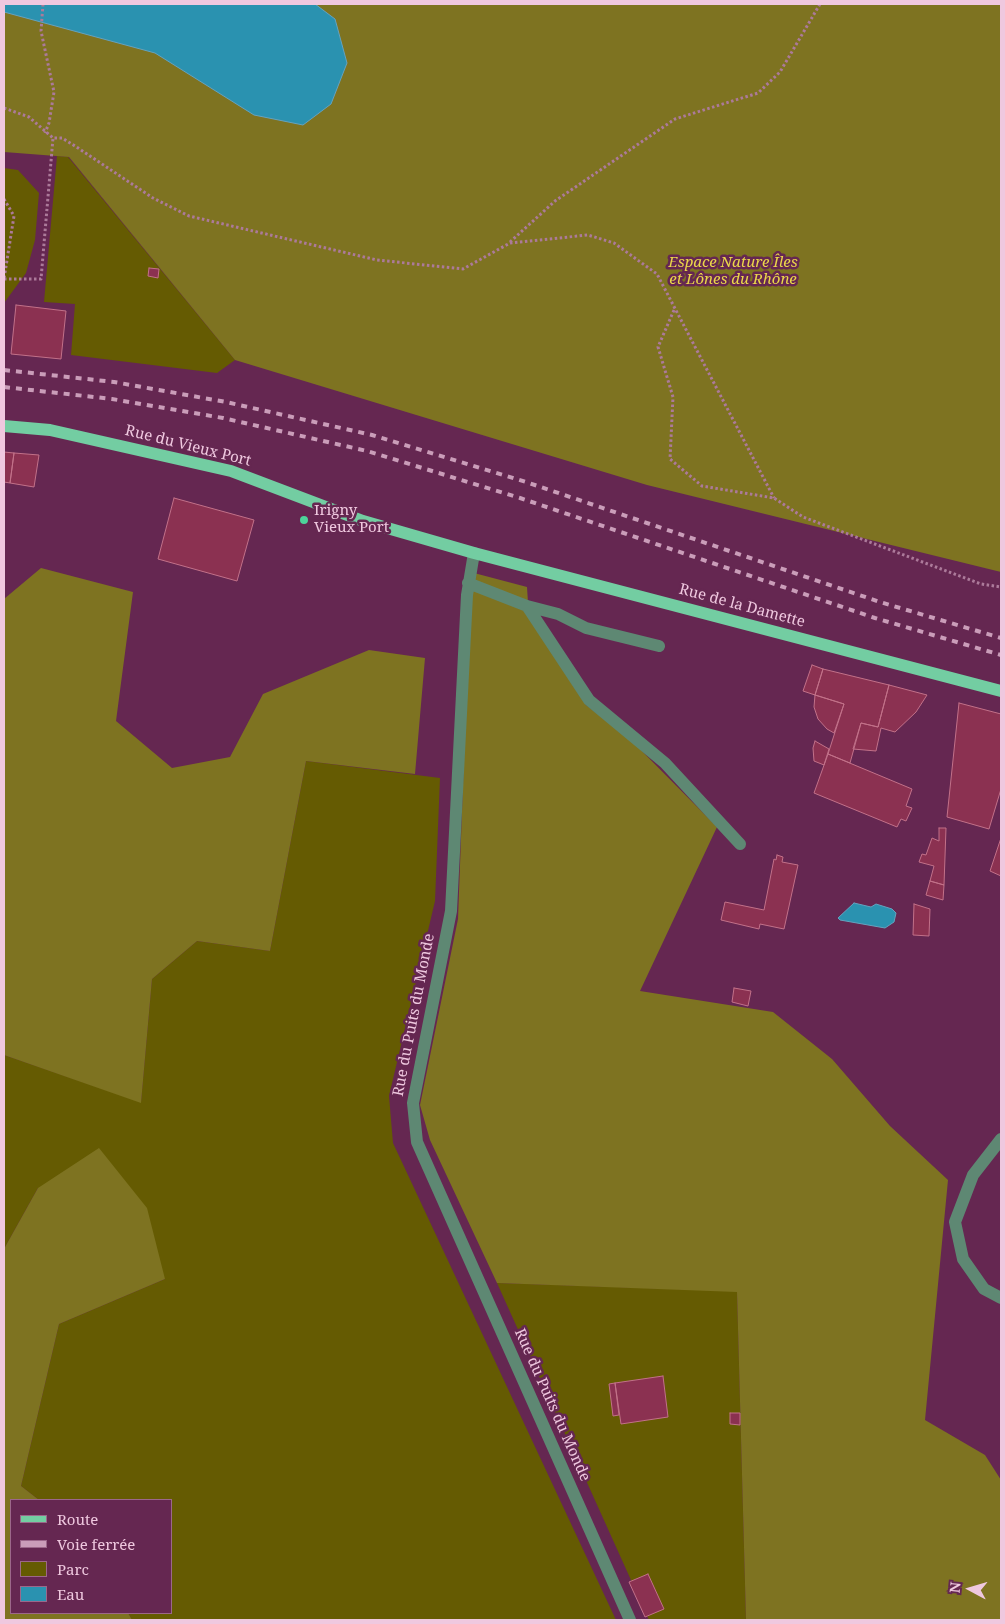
<!DOCTYPE html>
<meta charset="utf-8">
<style>
body{margin:0}
#map{position:relative;width:1005px;height:1624px;overflow:hidden;background:#652751;font-family:"Noto Serif",serif}
canvas{display:block}
.frame{position:absolute;inset:0;border:5px solid #efc8df;pointer-events:none}
.legend{position:absolute;left:10px;top:1499px;width:162px;height:115px;box-sizing:border-box;background:#652751;border:1px solid #9c678a;margin:0;padding:6px 9px;list-style:none;font-size:15px;color:#efc8df}
.legend li{display:flex;align-items:center;gap:10px;height:25px}
.legend b{width:25px;border:1px solid #9c678a}
.north{position:absolute;left:945px;top:1564px;width:50px;height:50px;-webkit-text-stroke:4px #652751;paint-order:stroke;rotate:276deg;font-size:14px;font-weight:700;line-height:20px;text-align:center;color:#efc8df}
.north::after{content:'';display:block;margin:auto;width:18px;height:22px;background:#efc8df;clip-path:polygon(50% 0,100% 100%,50% 72%,0 100%)}
</style>
<div id="map">
<canvas width="1005" height="1624"></canvas>
<div class="frame"></div>
<ul class="legend">
<li><b style="height:6px;background:#73cda2"></b>Route</li>
<li><b style="height:6px;background:#ca9db9"></b>Voie ferrée</li>
<li><b style="height:14px;background:#655b02"></b>Parc</li>
<li><b style="height:14px;background:#2a92b0"></b>Eau</li>
</ul>
<div class="north">N</div>
</div>
<script>
const c = document.querySelector('canvas').getContext('2d');
c.lineJoin = 'round';
function fillPath(path, color) { c.fillStyle = color; c.fill(path, 'evenodd'); }
const poly = rows => new Path2D(rows.map(r => 'M' + r).join(''));
function strokePath(path, color, width, dash) { c.strokeStyle = color; c.lineWidth = width; c.lineCap = dash ? 'butt' : 'round'; c.setLineDash(dash || []); c.stroke(path); }
function write(font, color, halo, rows, align = 'center') {
  c.font = font + ' "Noto Serif",serif'; c.lineWidth = 5; c.setLineDash([]); c.textBaseline = 'middle'; c.strokeStyle = halo; c.fillStyle = color; for (const [text, x, y, turn = 0] of rows) {
    c.save(); c.translate(x, y); c.rotate((+turn || 0) * Math.PI / 180); c.textAlign = isNaN(turn) ? turn : align; if (halo) c.strokeText(text, 0, 0); c.fillText(text, 0, 0); c.restore();
  }
}
fillPath(poly([
 [57,156,68,157,235,360,217,373,71,355,75,304,44,302],
 [4,168,18,170,39,193,35,240,26,273,4,303],
 [306,761,440,778,435,901,389,1096,393,1143,616,1620,132,1620,128,1613,171,1613,171,1500,39,1500,21,1486,59,1324,165,1279,38,1188,4,1249,4,1055,141,1102,152,979,197,941,270,951],
 [497,1283,737,1291,746,1620,649,1620]
]), '#655b02');
fillPath(poly([
 [4,4,1001,4,1001,572,647,485,235,360,69,157,4,152],
 [41,568,133,592,116,721,172,768,230,757,263,694,369,650,425,658,415,774,306,761,270,951,197,941,152,979,141,1103,4,1055,4,599],
 [474,573,527,587,529,618,586,705,628,737,717,827,640,991,773,1012,832,1059,890,1126,948,1180,925,1420,985,1455,1001,1480,1001,1620,746,1620,737,1292,497,1283,430,1140,420,1105,458,919,470,596],
 [99,1148,147,1208,165,1279,59,1324,21,1486,39,1500,11,1500,11,1613,128,1613,132,1620,4,1620,4,1249,38,1188]
]), '#7e7321');
const water = poly([
 [4,4,315,4,335,19,347,63,331,104,303,125,254,115,155,53,4,12,4,4],
 [854,903,871,907,876,904,892,909,896,913,894,922,885,928,840,920,838,918,854,903]
]);
fillPath(water, '#2a92b0');
strokePath(water, '#65a2be', 1);
const building = poly([
 [149,268,159,269,158,278,148,276,149,268],
 [16,305,66,311,61,359,11,354,16,305],
 [4,452,14,453,10,483,4,482,4,452],
 [14,453,39,455,34,487,10,483,14,453],
 [174,498,254,520,237,581,158,559,174,498],
 [812,665,823,669,815,695,803,691,812,665],
 [823,669,889,685,878,727,861,723,850,763,828,754,844,704,815,695,823,669],
 [889,685,927,695,916,712,895,732,881,728,876,751,853,749,861,723,878,727,889,685],
 [815,695,844,704,834,733,827,729,818,719,814,707,815,695],
 [959,703,1001,714,1001,789,989,829,947,817,959,703],
 [815,741,829,749,824,765,814,761,813,748,815,741],
 [828,754,912,789,906,806,912,808,906,821,901,819,897,827,814,793,828,754],
 [939,828,946,828,944,885,930,881,934,866,919,862,922,854,926,855,932,838,939,841,939,828],
 [1000,841,1001,842,1001,876,990,871,1000,841],
 [777,855,783,857,782,862,798,865,784,929,760,924,759,929,721,920,725,902,764,910,774,859,776,860,777,855],
 [930,881,944,885,943,900,926,895,930,881],
 [914,904,930,909,929,936,913,935,914,904],
 [734,988,751,991,748,1006,732,1002,734,988],
 [663,1376,668,1417,621,1424,615,1383,663,1376],
 [615,1383,619,1415,613,1416,609,1384,615,1383],
 [730,1413,740,1413,740,1425,730,1424,730,1413],
 [648,1574,664,1609,645,1617,629,1582,648,1574]
]);
fillPath(building, '#8b3151');
strokePath(building, '#c27189', 1);
strokePath(poly([
 [43,4,41,31,54,92,49,123,45,133],
 [4,108,29,117,53,138],
 [4,199,14,216,4,279],
 [510,242,555,201,675,119,758,93,780,72,820,4],
 [4,279,41,279,53,138,62,138,75,146,153,198,189,216,377,260,463,269,510,243,588,235,614,243,657,274,774,498],
 [674,310,658,347,673,397,670,459,702,486,774,498,803,517,981,584,1001,587]
]), '#ac7a9a', 3, [2.5, 2.5]);
strokePath(poly([
 [474,553,467,595,451,911,413,1103,417,1142,630,1620],
 [468,583,527,606,558,614,586,628,659,646],
 [527,606,589,700,665,763,740,844],
 [1001,1139,973,1175,955,1222,963,1259,984,1289,1001,1298]
]), '#5e8873', 12);
strokePath(poly([
 [4,426,50,430,231,471,363,521,474,553,1001,691]
]), '#73cda2', 12);
strokePath(poly([
 [4,370,114,382,226,402,372,435,526,482,880,602,1001,638],
 [4,387,112,399,223,418,367,451,520,498,875,618,1001,655]
]), '#ca9db9', 4, [6, 6]);
for (const [x, y, r, color] of [
 [304,520,5,"#4dd39a"]
]) { const dot = new Path2D(); dot.arc(x, y, r, 0, 2 * Math.PI); c.fillStyle = color; c.fill(dot); strokePath(dot, '#652751', 2); }
write('italic 15px', '#ead74a', '#652751', [
 ["Espace Nature Îles",733,263],
 ["et Lônes du Rhône",733,280]
]);
write('15px', '#efc8df', '#652751', [
 ["Rue du Vieux Port",188,446,14],
 ["Rue de la Damette",742,606,15],
 ["Rue du Puits du Monde",414,1015,-79],
 ["Rue du Puits du Monde",552,1405,66]
]);
write('15px', '#efc8df', '#652751', [
 ["Irigny",314,511],
 ["Vieux Port",314,528]
], 'left');
</script>
